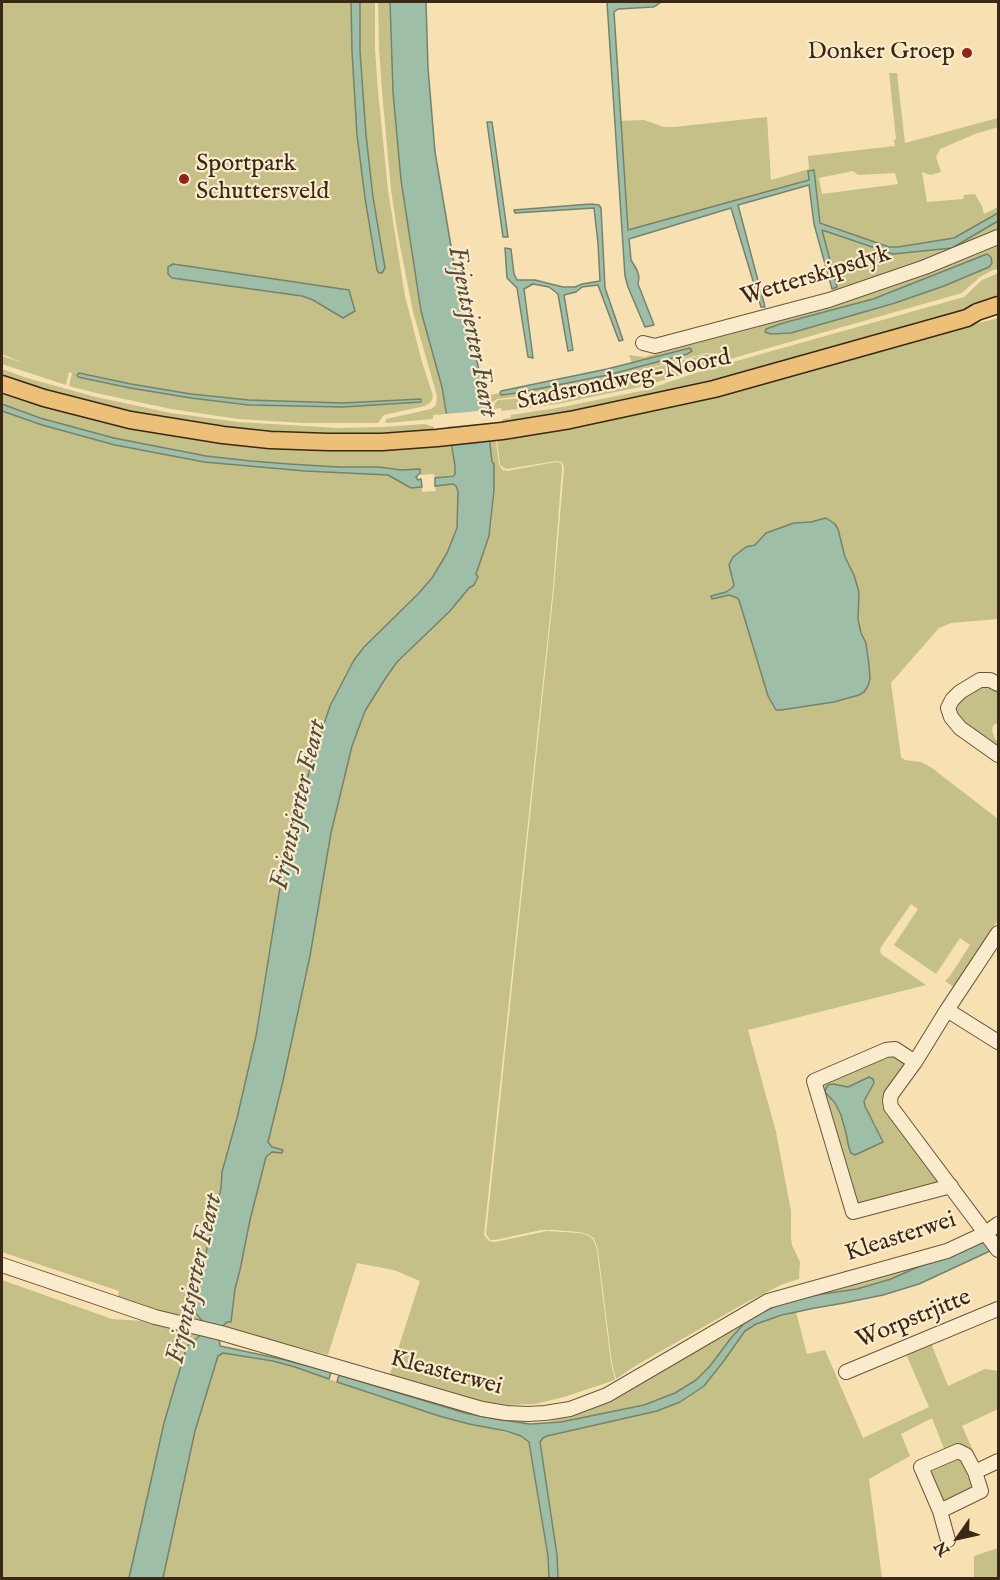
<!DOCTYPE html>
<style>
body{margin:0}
#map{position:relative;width:1000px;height:1580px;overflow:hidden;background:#f7e0b2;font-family:"IM FELL English",serif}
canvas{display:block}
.frame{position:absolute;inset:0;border:3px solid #3a2715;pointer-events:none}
.north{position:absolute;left:928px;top:1508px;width:60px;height:60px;-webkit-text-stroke:4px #faebcd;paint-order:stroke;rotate:236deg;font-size:16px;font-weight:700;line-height:24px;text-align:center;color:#3a2715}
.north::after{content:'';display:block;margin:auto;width:21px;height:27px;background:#3a2715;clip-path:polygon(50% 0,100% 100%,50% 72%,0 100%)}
</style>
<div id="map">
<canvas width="1000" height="1580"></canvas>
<div class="frame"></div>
<div class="north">N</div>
</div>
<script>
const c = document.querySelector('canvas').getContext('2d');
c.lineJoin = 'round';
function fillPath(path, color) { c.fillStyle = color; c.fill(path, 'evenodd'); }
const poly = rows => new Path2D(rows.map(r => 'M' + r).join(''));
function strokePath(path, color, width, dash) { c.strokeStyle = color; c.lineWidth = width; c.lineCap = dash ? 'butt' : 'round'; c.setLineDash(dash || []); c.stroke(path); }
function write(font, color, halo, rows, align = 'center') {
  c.font = font + ' "IM FELL English",serif'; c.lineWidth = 4.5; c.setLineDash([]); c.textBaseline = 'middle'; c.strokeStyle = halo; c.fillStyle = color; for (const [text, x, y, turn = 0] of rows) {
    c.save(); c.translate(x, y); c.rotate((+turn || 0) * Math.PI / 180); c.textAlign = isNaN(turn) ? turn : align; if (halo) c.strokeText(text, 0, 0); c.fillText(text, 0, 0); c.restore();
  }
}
fillPath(poly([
 [2,2,355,2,362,138,373,197,366,135,360,51,360,2,375,2,375,49,378,91,388,190,405,296,422,362,433,396,431,402,425,406,384,415,378,423,304,423,238,419,171,409,96,393,69,386,72,373,69,372,66,385,2,364,2,356,23,363,2,354],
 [130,388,271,404,341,405,343,407,249,405,191,398],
 [378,2,390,2,393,92,401,180,421,311,442,387,447,414,433,415,433,419,387,423,385,422,386,419,431,409,436,405,437,396,413,312,397,230,391,190,382,91,379,49],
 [889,73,897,73,905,143,998,118,998,127,975,134,940,149,936,157,941,172,930,175,922,172,927,202,963,199,964,195,975,194,982,206,984,214,998,207,998,213,954,238,898,247,889,247,820,222,814,170,808,171,809,180,628,230,620,121,644,120,664,127,674,127,767,117,771,180,809,169,808,156,895,146,894,140,896,139],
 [853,171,858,175,895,173,898,184,822,194,819,178],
 [998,221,998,232,899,271,834,292,833,288,836,287,821,232,822,230,893,254,952,248],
 [998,241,998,269,993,270,980,277,962,293,723,361,719,354,706,353,601,381,539,394,497,399,493,402,492,409,486,410,485,396,500,393,501,395,517,393,582,380,687,354,690,353,687,349,632,363,629,355,644,357,759,327,775,319],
 [989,267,944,286,895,303,854,314,766,329,783,323,873,299,911,284],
 [998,273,998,301,665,395,503,425,503,419,511,418,511,415,557,408,646,390,701,371,964,297,982,280],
 [998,318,998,619,951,623,939,628,891,683,901,757,905,760,921,762,932,768,998,819,998,920,955,988,945,981,950,976,970,945,960,938,936,974,894,945,918,909,911,904,881,947,880,951,881,954,926,985,748,1030,776,1132,791,1211,791,1238,792,1245,800,1262,799,1279,783,1284,747,1302,635,1366,616,1379,612,1363,598,1250,594,1238,587,1234,579,1232,554,1230,541,1230,495,1240,490,1240,486,1234,554,588,564,468,562,462,556,461,507,469,504,468,500,465,497,440,584,424],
 [826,518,838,529,845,557,859,592,859,619,861,633,866,643,870,679,868,686,834,702,781,710,776,710,768,696,739,600,737,598,729,595,712,599,711,596,726,592,731,588,734,585,729,565,746,547,755,545,766,533,794,523,811,522],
 [706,354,718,355,721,362,645,386,557,404,502,411,501,408,494,409,495,403,498,400,524,398,601,382],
 [2,369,27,378,96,397,171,413,238,422,338,428,384,427,425,424,434,427,435,432,418,434,265,434,97,407,2,378],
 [2,389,110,421,432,445,433,447,452,445,455,466,455,474,435,478,434,474,420,475,419,469,401,470,379,467,338,467,251,461,206,456,152,446,114,438,40,418,2,404],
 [2,411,42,425,115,445,204,462,305,471,388,475,411,488,422,487,422,492,436,491,435,486,454,484,456,486,458,491,457,528,447,553,438,570,418,594,364,647,354,660,330,706,322,731,300,801,294,836,281,881,256,1036,237,1118,222,1172,221,1188,208,1242,202,1277,193,1310,205,1324,117,1301,119,1291,2,1252],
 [496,440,499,465,503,470,507,471,556,462,561,463,562,468,553,588,484,1235,489,1241,495,1242,547,1231,579,1233,587,1235,593,1239,597,1250,611,1363,615,1380,564,1397,535,1404,508,1405,482,1402,390,1374,420,1281,394,1270,357,1263,328,1355,280,1342,221,1329,227,1322,231,1322,235,1289,240,1270,250,1220,266,1157,272,1152,282,1153,283,1150,272,1147,268,1142,283,1081,310,956,331,833,352,746,365,711,385,679,397,662,450,611,469,588,474,585,478,577,476,574,489,536,491,526,494,490,494,464,492,462,490,441],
 [982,687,991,689,998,693,998,722,993,726,992,730,995,739,998,741,998,751,966,729,954,713,955,705,977,688],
 [884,1055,892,1056,906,1064,882,1101,943,1184,857,1205,820,1079],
 [865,1078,874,1083,864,1101,865,1106,876,1126,849,1148,846,1133,841,1115,835,1103,825,1092,833,1084,848,1087,856,1084],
 [938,1259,891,1279,857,1289,809,1296],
 [2,1280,112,1319,157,1322,203,1333,164,1423,129,1578,2,1578],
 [796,1312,807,1354,825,1350,863,1438,929,1407,906,1354,931,1343,948,1386,985,1369,998,1371,998,1409,962,1426,980,1466,964,1450,946,1454,932,1418,901,1434,910,1456,869,1479,882,1578,558,1578,557,1555,540,1442,543,1438,547,1436,657,1411,704,1386,723,1362,745,1331,755,1324],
 [742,1324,710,1366,696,1380,675,1393,644,1405,561,1422,545,1423,580,1410],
 [223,1353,287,1364,373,1395,439,1416,521,1436,529,1442,532,1453,548,1556,549,1578,163,1578,195,1431,217,1356],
 [957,1460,962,1461,972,1488,970,1493,945,1504,940,1501,930,1472],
 [998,1548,998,1578,974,1578,974,1556]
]), '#c5c087');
const water = poly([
 [351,2,360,2,360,51,366,135,373,197,385,268,382,273,379,273,377,270,365,198,357,135,352,51,351,2],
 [390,2,426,2,428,68,435,152,453,258,485,396,492,462,494,464,494,490,489,536,476,574,478,577,474,585,469,588,450,611,397,662,385,679,365,711,352,746,331,833,310,956,283,1081,268,1142,272,1147,283,1150,282,1153,272,1152,266,1157,250,1220,240,1270,235,1289,231,1322,227,1322,221,1328,219,1336,220,1346,281,1359,331,1372,329,1379,295,1367,273,1361,223,1353,218,1356,195,1431,163,1578,129,1578,164,1423,174,1389,187,1346,203,1333,205,1324,193,1310,202,1277,208,1242,221,1188,222,1172,237,1118,256,1036,281,881,294,836,300,801,306,785,311,763,330,706,354,660,364,647,418,594,432,578,447,553,457,528,458,491,456,486,453,484,435,486,435,478,453,476,455,474,455,466,442,387,421,311,401,180,393,92,390,2],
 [607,2,661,2,657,5,653,7,618,9,614,12,628,230,809,180,808,171,814,170,820,223,889,247,898,247,954,238,998,213,998,221,952,248,893,254,822,230,837,287,832,289,814,224,809,185,738,205,765,307,761,307,731,208,629,239,631,260,637,270,639,277,638,284,654,325,645,327,628,287,625,276,607,2],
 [487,122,492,122,508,237,503,237,487,122],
 [591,204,599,205,601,208,605,288,623,340,619,341,598,285,582,287,576,292,564,295,573,350,568,351,558,294,549,287,533,284,524,289,533,358,528,357,517,288,507,278,505,248,511,249,514,274,517,280,535,280,563,287,575,287,582,284,600,281,598,243,594,208,515,213,514,210,591,204],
 [987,254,991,257,992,263,989,267,944,286,895,303,791,333,771,334,765,332,766,329,783,323,873,299,987,254],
 [173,264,349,290,355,311,343,318,313,300,302,296,172,278,168,274,168,267,173,264],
 [690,348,692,351,687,354,608,375,517,393,501,395,500,393,501,391,607,369,690,348],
 [79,373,131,384,191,394,249,400,343,403,421,399,421,402,343,407,249,405,191,398,130,388,78,377,77,375,79,373],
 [2,404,40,418,114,438,206,456,251,461,289,464,338,467,379,467,401,470,420,469,420,473,416,477,418,480,421,479,422,487,411,488,388,475,305,471,204,462,115,445,42,425,5,412,2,411,2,404],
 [826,518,835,524,838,529,845,557,854,575,859,592,858,619,861,633,866,643,869,665,870,679,868,686,864,692,859,695,834,702,781,710,776,710,768,696,739,600,737,598,729,595,712,599,711,596,726,592,732,588,734,585,729,565,733,557,746,547,755,545,766,533,794,523,811,522,826,518],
 [869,1077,873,1079,874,1083,864,1101,865,1106,883,1142,855,1155,851,1153,849,1148,846,1133,841,1115,835,1103,825,1092,826,1088,828,1085,833,1084,848,1087,869,1077],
 [981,1239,990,1251,919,1284,883,1295,844,1303,815,1308,782,1315,756,1324,745,1331,723,1362,704,1386,680,1402,657,1411,547,1436,543,1438,540,1442,557,1555,558,1578,549,1578,548,1556,529,1442,521,1436,506,1431,469,1424,439,1416,337,1382,339,1375,465,1413,496,1419,530,1424,561,1422,644,1405,675,1393,696,1380,710,1366,731,1338,749,1318,782,1303,809,1296,857,1289,891,1279,981,1239]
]);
fillPath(water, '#9ebea7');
strokePath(water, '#76826d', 1.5);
fillPath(poly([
 [490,410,491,423,446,427,444,414]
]), '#f7e0b2');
const minor = poly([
 [643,343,655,346,829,300,925,267,998,237],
 [998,684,990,680,980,680,960,692,952,700,948,708,951,717,960,728,998,755],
 [998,933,947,1010,915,1062,891,1095,890,1101,891,1107,998,1250],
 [947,1010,998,1042],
 [915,1062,895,1049,886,1050,814,1081,853,1212,951,1186],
 [2,1265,155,1317,221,1333,482,1409,506,1413,528,1414,545,1413,570,1409,607,1395,768,1301,947,1251,986,1233,998,1224],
 [846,1372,998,1309],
 [940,1511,981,1491,975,1472,998,1461],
 [948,1540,940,1511,921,1467,958,1451,966,1455,975,1472]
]);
const major = poly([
 [2,384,44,398,130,420,223,435,270,440,328,442,382,442,437,438,502,431,570,420,714,389,967,318,977,312,998,305]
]);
strokePath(minor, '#69553c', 16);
strokePath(major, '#3a2715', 19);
strokePath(minor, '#faebcd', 14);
strokePath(major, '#ecc079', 16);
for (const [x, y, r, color] of [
 [967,53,6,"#8f2418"],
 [184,179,6,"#8f2418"]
]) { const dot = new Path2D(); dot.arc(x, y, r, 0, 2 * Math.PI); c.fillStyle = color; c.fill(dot); strokePath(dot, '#faebcd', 2); }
write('24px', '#3a2715', '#faebcd', [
 ["Donker Groep",955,53],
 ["Sportpark",196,165,"left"],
 ["Schuttersveld",196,193,"left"]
], 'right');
write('24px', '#3a2715', '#faebcd', [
 ["Wetterskipsdyk",816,277,-17],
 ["Stadsrondweg-Noord",624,381,-12],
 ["Kleasterwei",901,1238,-18],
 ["Worpstrjitte",914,1320,-22],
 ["Kleasterwei",446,1374,15]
]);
write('italic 26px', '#534d3a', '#faebcd', [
 ["Frjentsjerter Feart",471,332,79],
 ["Frjentsjerter Feart",300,805,-77],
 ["Frjentsjerter Feart",196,1279,-77]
]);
</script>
